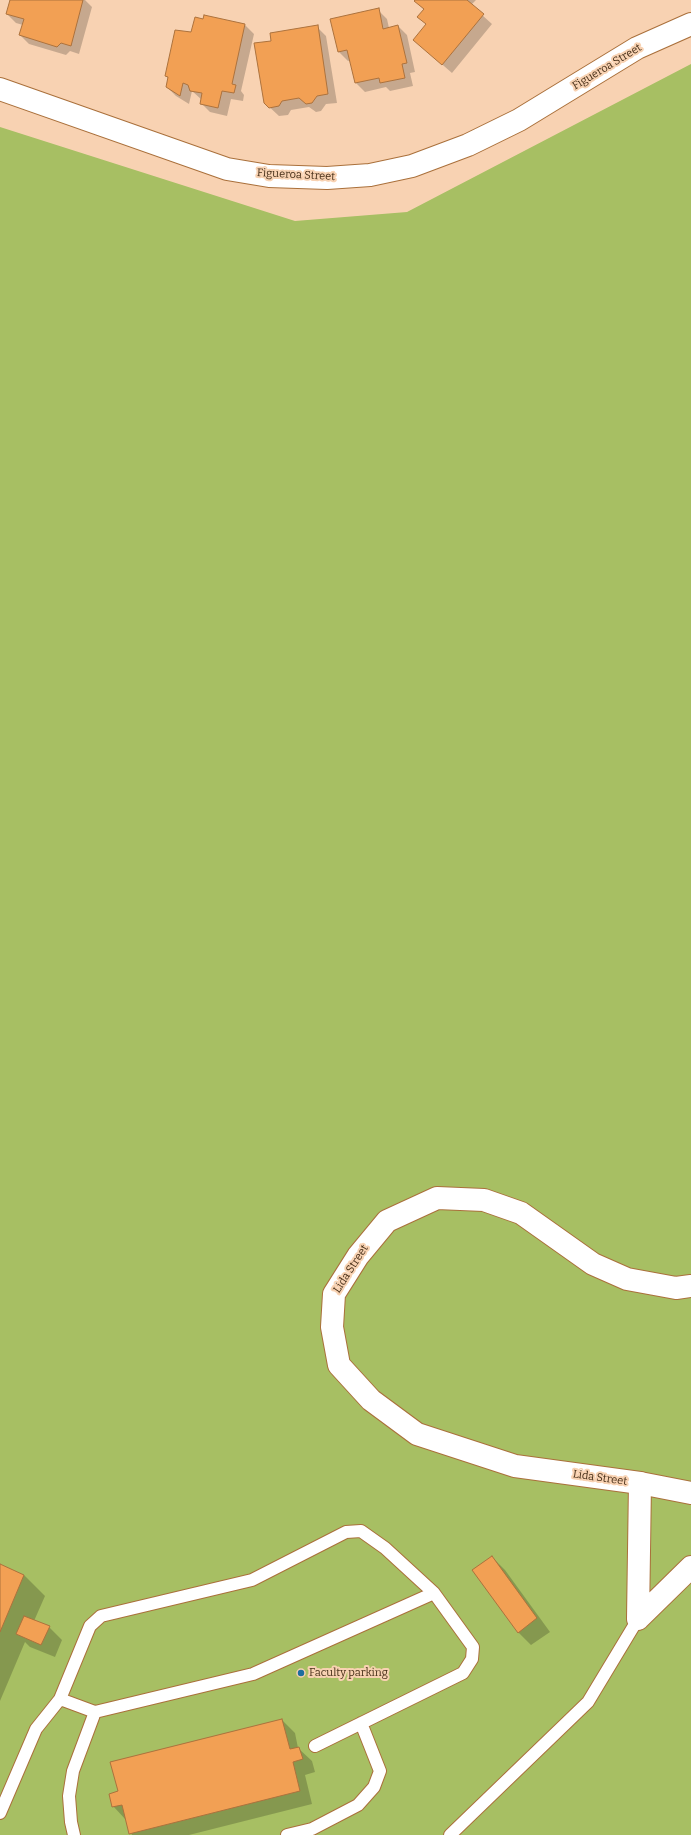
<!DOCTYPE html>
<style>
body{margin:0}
canvas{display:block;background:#f8d2b2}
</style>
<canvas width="691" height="1835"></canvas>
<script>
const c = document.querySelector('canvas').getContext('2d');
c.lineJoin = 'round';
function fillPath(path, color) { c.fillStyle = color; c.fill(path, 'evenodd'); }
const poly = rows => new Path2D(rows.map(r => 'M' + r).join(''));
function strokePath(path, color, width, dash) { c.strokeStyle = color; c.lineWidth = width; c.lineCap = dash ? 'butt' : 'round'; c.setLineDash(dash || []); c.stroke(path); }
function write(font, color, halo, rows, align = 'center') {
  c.font = font + ' Bitter,serif'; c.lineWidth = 4; c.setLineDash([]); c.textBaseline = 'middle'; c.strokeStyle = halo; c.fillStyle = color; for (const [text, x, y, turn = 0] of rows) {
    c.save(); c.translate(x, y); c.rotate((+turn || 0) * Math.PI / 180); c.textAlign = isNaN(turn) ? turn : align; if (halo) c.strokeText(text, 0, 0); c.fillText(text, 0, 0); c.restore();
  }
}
fillPath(poly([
 [691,64,691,1835,0,1835,0,127,295,221,407,212]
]), '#a7bf63');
fillPath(poly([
 [11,0,85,0,92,7,79,54,70,51,66,55,29,44,20,35,23,25,16,23,7,14],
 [417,0,476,0,471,5,492,24,452,73,414,40,427,25,418,17,424,10,416,1],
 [378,10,387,19,389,28,398,26,407,35,415,72,410,73,413,86,390,91,386,87,365,92,356,83,351,60,348,61,339,52],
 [205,16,245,25,254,34,241,91,244,95,243,101,231,99,227,116,210,112,201,103,202,100,192,91,189,104,176,96,167,87,169,79,166,76,192,33,204,20],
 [317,27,326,36,337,103,326,104,321,111,316,112,309,107,291,110,288,115,279,116,265,103,272,41],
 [492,1557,505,1570,550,1632,531,1645,518,1632],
 [0,1565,24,1575,45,1596,34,1621,49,1627,62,1640,55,1657,30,1647,25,1642,0,1701],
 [282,1720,295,1733,298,1748,312,1761,315,1772,305,1775,312,1804,189,1835,132,1835,126,1820,113,1806]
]), '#0003');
const building = poly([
 [10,0,83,0,71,46,61,43,57,47,19,35,24,19,6,14,10,0],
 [415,0,467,0,484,14,442,65,413,40,426,24,417,17,424,9,414,1,415,0],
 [379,8,383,29,398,25,407,63,402,64,405,78,380,83,379,78,355,83,347,50,338,52,330,19,379,8],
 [204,15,245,24,232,84,236,85,234,93,222,91,218,108,200,104,202,93,190,91,188,85,183,83,180,96,166,87,168,77,165,76,175,30,191,32,195,17,203,19,204,15],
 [318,25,328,94,317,96,312,103,306,104,299,98,282,101,279,106,269,108,264,103,254,43,271,41,270,33,318,25],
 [492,1556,537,1618,518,1633,472,1570,492,1556],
 [0,1564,24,1575,0,1632,0,1564],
 [24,1616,50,1626,41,1645,16,1634,24,1616],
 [282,1719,290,1749,299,1747,303,1759,293,1762,300,1791,129,1834,122,1805,112,1807,109,1794,118,1791,110,1762,282,1719]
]);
fillPath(building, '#f2a054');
strokePath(building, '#ac723d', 1);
const lane = poly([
 [60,1699,90,1626,101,1616,252,1580,346,1532,361,1531,385,1548,434,1593,473,1647,472,1659,463,1673,315,1746],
 [0,1813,36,1729,60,1699,95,1712,253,1674,434,1593],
 [74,1835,71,1822,69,1796,73,1771,95,1712],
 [287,1835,312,1829,358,1805,374,1787,380,1771,361,1723],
 [450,1835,588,1702,638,1619]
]);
const street = poly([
 [0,89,227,169,269,176,327,178,370,175,412,166,468,145,519,120,637,48,691,24],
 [638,1619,640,1483],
 [638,1619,691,1567]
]);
const secondary = poly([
 [691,1286,676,1288,627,1279,593,1264,521,1213,484,1200,437,1198,387,1221,358,1256,334,1294,332,1327,339,1365,371,1400,417,1434,515,1466,640,1483,691,1493]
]);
strokePath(lane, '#aa703b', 14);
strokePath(street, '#aa703b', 24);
strokePath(secondary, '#aa703b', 24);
strokePath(lane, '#fff', 12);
strokePath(street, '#fff', 22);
strokePath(secondary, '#fff', 22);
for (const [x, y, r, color] of [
 [301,1673,4,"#1d6d9f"]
]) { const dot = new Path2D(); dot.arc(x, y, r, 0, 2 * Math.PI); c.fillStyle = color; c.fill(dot); strokePath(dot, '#f8d2b2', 1.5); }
write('11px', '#472f18', '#f8d2b2', [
 ["Figueroa Street",607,67,-31],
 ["Figueroa Street",296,175,3],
 ["Lida Street",351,1269,-57],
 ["Lida Street",600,1478,8]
]);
write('11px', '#472f18', '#f8d2b2', [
 ["Faculty parking",309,1673]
], 'left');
</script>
